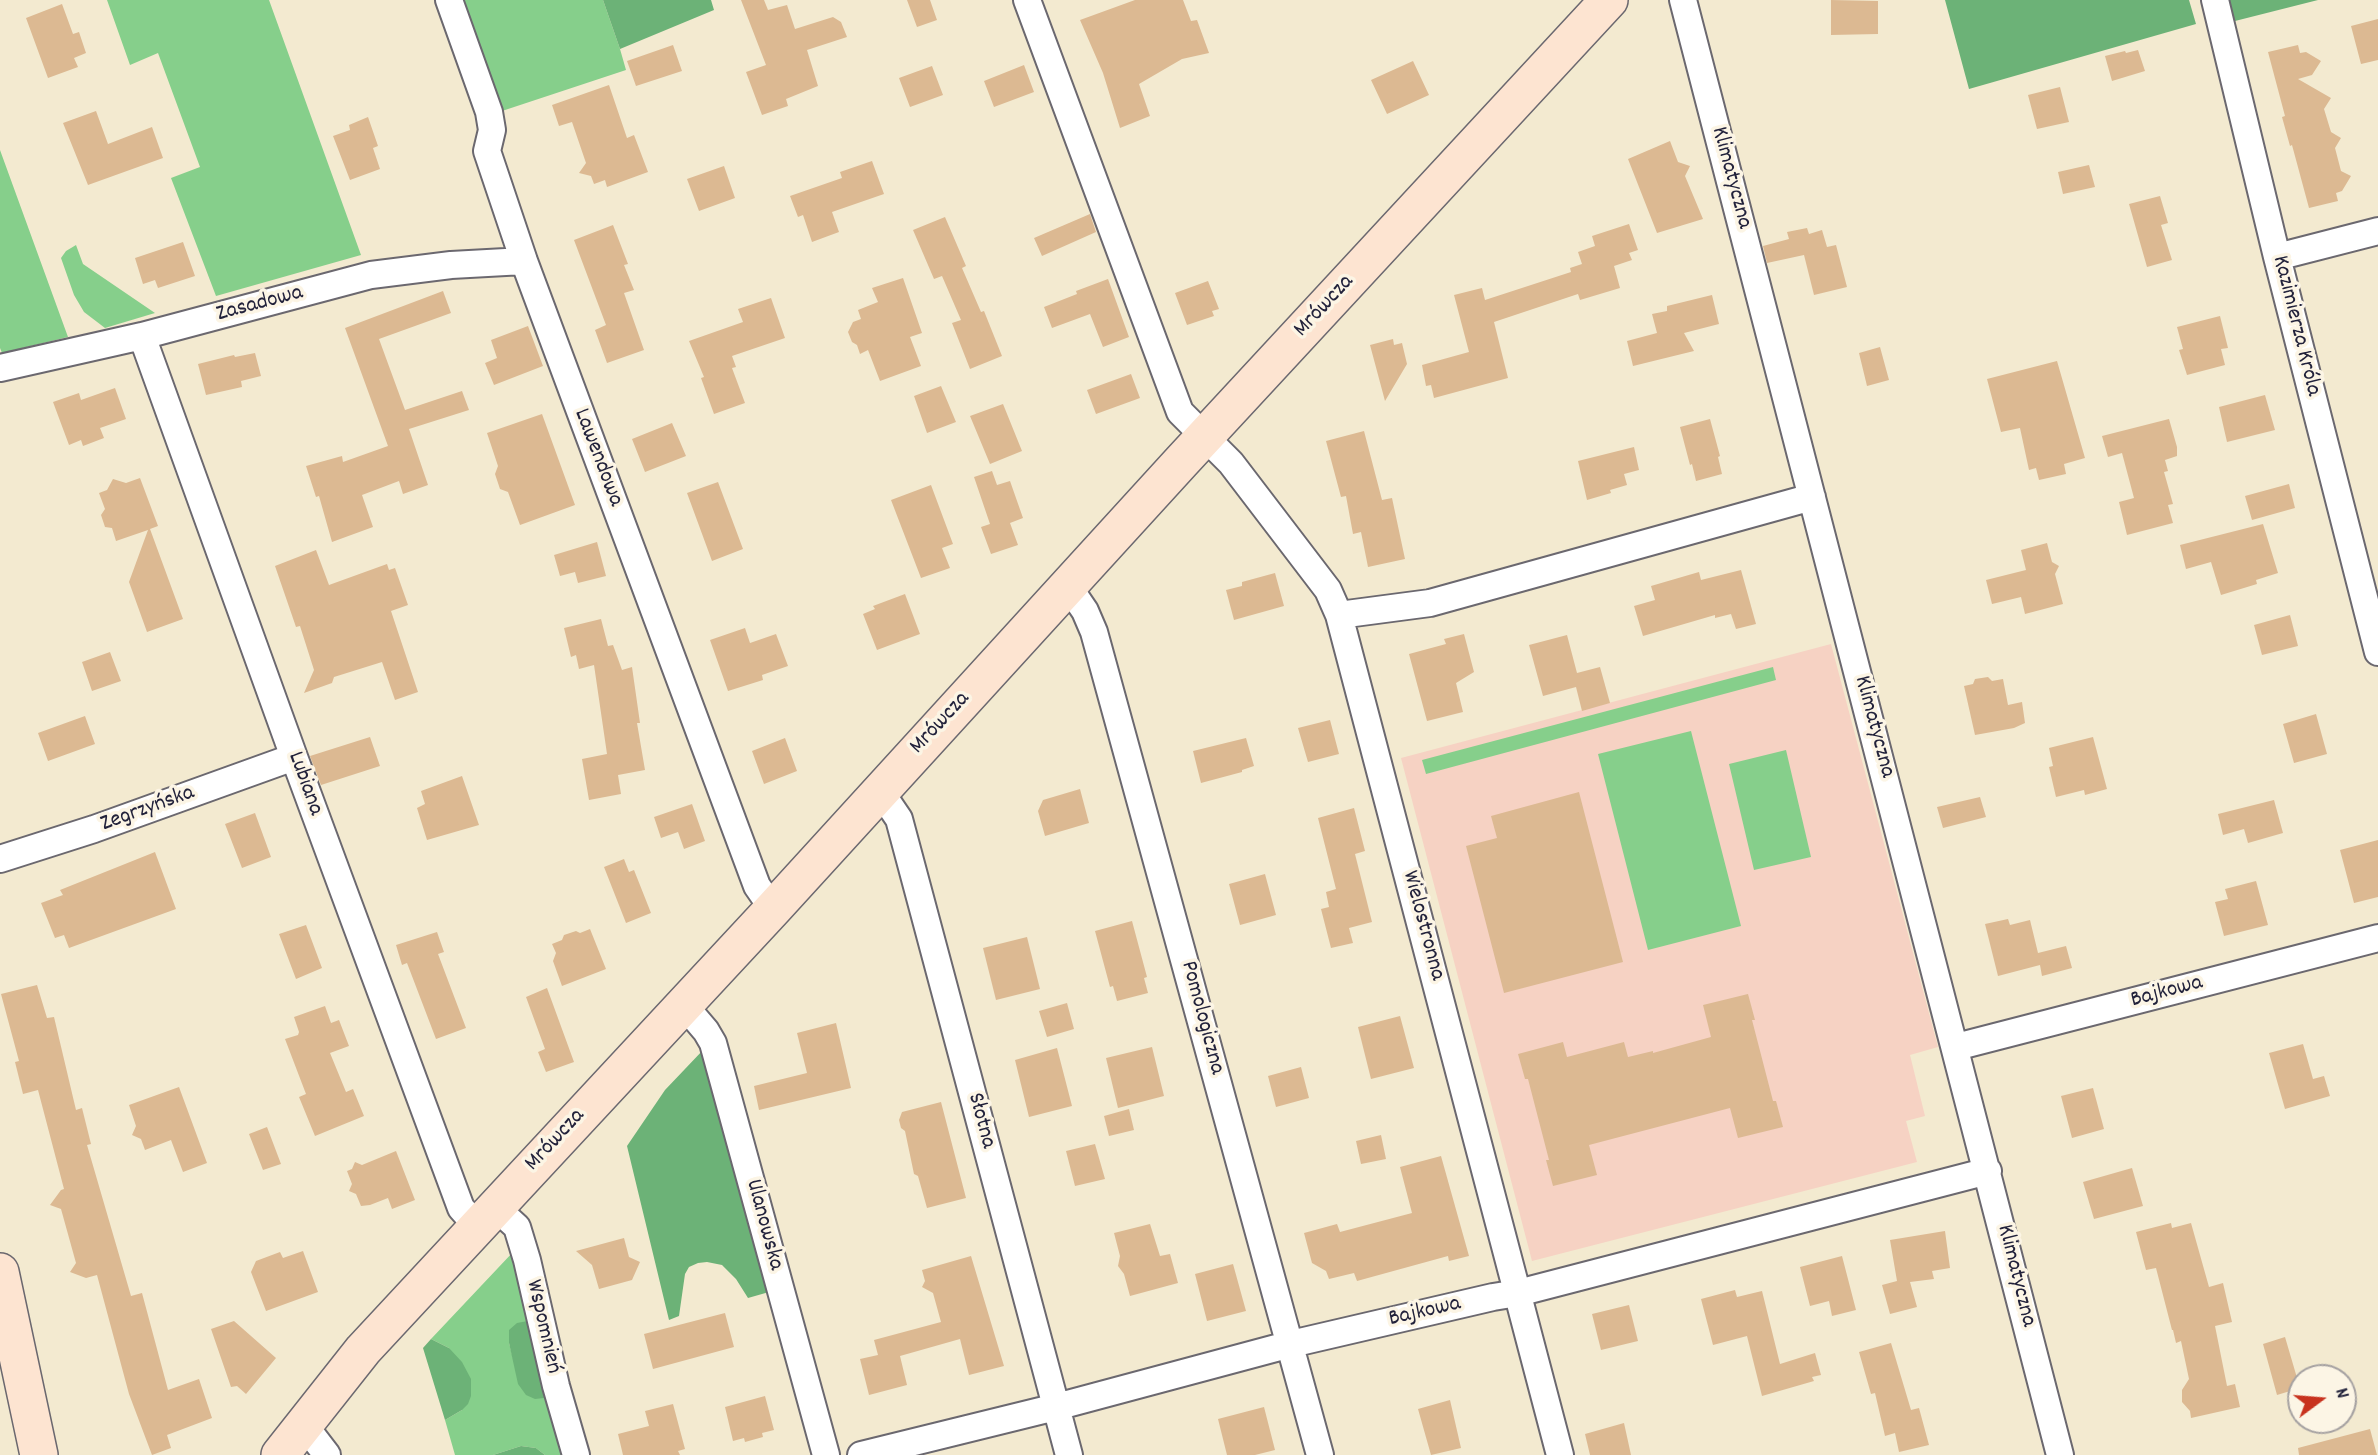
<!DOCTYPE html>
<meta charset="utf-8">
<style>
body{margin:0}
#map{position:relative;width:2378px;height:1455px;overflow:hidden;background:#f3ead0;font-family:Dekko,sans-serif}
canvas{display:block}
.north{position:absolute;left:2287px;top:1364px;width:70px;height:70px;box-sizing:border-box;background:#fcf5e5;border:2px solid #a5a1a1;border-radius:50%;rotate:74deg;font-size:19px;font-weight:700;line-height:28px;text-align:center;color:#22223b}
.north::after{content:'';display:block;margin:auto;width:24px;height:32px;background:#c8321e;clip-path:polygon(50% 0,100% 100%,50% 72%,0 100%)}
</style>
<div id="map">
<canvas width="2378" height="1455"></canvas>
<div class="north">N</div>
</div>
<script>
const c = document.querySelector('canvas').getContext('2d');
c.lineJoin = 'round';
function fillPath(path, color) { c.fillStyle = color; c.fill(path, 'evenodd'); }
const poly = rows => new Path2D(rows.map(r => 'M' + r).join(''));
function strokePath(path, color, width, dash) { c.strokeStyle = color; c.lineWidth = width; c.lineCap = dash ? 'butt' : 'round'; c.setLineDash(dash || []); c.stroke(path); }
function write(font, color, halo, rows, align = 'center') {
  c.font = font + ' Dekko,sans-serif'; c.lineWidth = 7; c.setLineDash([]); c.textBaseline = 'middle'; c.strokeStyle = halo; c.fillStyle = color; for (const [text, x, y, turn = 0] of rows) {
    c.save(); c.translate(x, y); c.rotate((+turn || 0) * Math.PI / 180); c.textAlign = isNaN(turn) ? turn : align; if (halo) c.strokeText(text, 0, 0); c.fillText(text, 0, 0); c.restore();
  }
}
fillPath(poly([
 [1831,644,1938,1047,1910,1055,1925,1116,1906,1121,1917,1162,1532,1261,1401,758]
]), '#f6d2c3');
fillPath(poly([
 [107,0,269,0,361,255,216,296,171,178,200,167,158,53,130,65],
 [458,0,603,0,620,49,626,70,499,112],
 [0,150,68,337,2,353,0,348],
 [76,245,83,264,155,313,105,328,84,312,74,295,61,258,66,251],
 [1773,667,1776,680,1426,774,1422,760],
 [1691,731,1741,926,1648,950,1598,754],
 [1786,750,1811,857,1754,870,1729,764],
 [514,1251,533,1320,509,1343,513,1358,553,1397,569,1455,545,1455,536,1448,521,1446,493,1455,455,1455,445,1420,462,1410,449,1348,431,1339]
]), '#86cf8b');
fillPath(poly([
 [603,0,711,0,714,10,620,49],
 [1945,0,2189,0,2196,24,1969,89],
 [2229,0,2318,0,2235,21],
 [704,1049,769,1292,748,1298,736,1279,722,1265,707,1262,698,1263,689,1267,685,1274,679,1316,669,1320,627,1146,665,1090],
 [533,1320,553,1397,535,1399,526,1395,518,1384,509,1343,509,1330,517,1323],
 [431,1339,449,1348,462,1362,471,1379,471,1396,468,1404,462,1410,445,1420,423,1348],
 [521,1446,536,1448,545,1455,493,1455]
]), '#6cb277');
fillPath(poly([
 [741,0,764,0,768,10,787,5,795,29,833,17,841,22,847,37,807,50,818,86,786,99,788,106,762,115,746,72,766,65],
 [907,0,930,0,937,20,917,27],
 [1135,0,1183,0,1191,21,1197,20,1209,53,1182,59,1139,84,1150,116,1120,128,1103,73,1080,20],
 [1831,0,1878,1,1878,34,1831,35],
 [62,4,73,34,79,32,86,53,74,58,78,67,48,78,26,18],
 [2378,19,2378,60,2361,64,2351,26],
 [673,45,682,71,636,86,627,61],
 [2298,45,2300,53,2306,52,2321,61,2312,75,2298,79,2331,98,2324,109,2331,132,2341,138,2335,148,2341,171,2351,176,2342,191,2336,193,2338,201,2309,208,2292,145,2290,146,2282,117,2285,116,2268,52],
 [2138,50,2145,71,2112,81,2105,56,2125,51,2126,53],
 [1413,61,1429,95,1387,114,1371,80],
 [1024,65,1034,92,994,107,984,81],
 [932,66,943,95,910,107,899,78],
 [609,85,627,138,634,135,648,172,607,187,605,180,594,184,591,176,579,173,586,163,572,122,559,126,552,105],
 [2060,87,2069,122,2037,129,2028,95],
 [96,111,108,144,152,127,163,158,88,185,63,123],
 [368,117,378,146,373,148,380,169,350,180,333,136,350,130,349,125],
 [1670,141,1678,162,1690,166,1685,176,1703,219,1657,233,1628,159],
 [872,161,884,194,832,212,839,232,812,242,803,215,798,217,790,196,842,178,840,172],
 [2089,165,2095,187,2063,194,2058,172],
 [724,166,735,198,699,211,687,179],
 [2160,196,2168,223,2161,225,2172,260,2147,267,2129,204],
 [1090,214,1096,232,1042,256,1034,238],
 [945,217,966,266,962,268,981,312,984,311,1002,356,970,369,952,323,961,320,942,276,934,279,913,230],
 [1629,224,1638,250,1629,253,1632,260,1614,266,1620,288,1580,300,1578,294,1494,322,1508,378,1434,398,1431,385,1426,386,1422,365,1469,352,1454,295,1482,288,1485,300,1571,272,1570,268,1582,264,1578,252,1595,246,1592,236],
 [613,225,628,264,624,265,634,290,624,293,644,350,607,363,595,330,606,325,574,240],
 [1807,228,1809,234,1822,230,1827,247,1836,245,1847,287,1814,295,1804,255,1767,263,1763,246,1789,239,1787,232],
 [183,242,195,276,158,288,155,280,143,284,135,258],
 [903,278,922,333,910,337,921,366,880,381,868,350,860,354,857,345,852,342,848,332,853,322,861,319,858,310,878,302,872,288],
 [1108,279,1129,337,1103,347,1090,314,1052,328,1044,307,1077,294,1076,291],
 [1208,281,1219,309,1212,311,1214,316,1187,325,1175,293],
 [443,291,451,313,379,339,405,410,462,391,469,410,409,429,428,485,403,494,399,481,362,495,373,527,332,542,319,496,316,497,306,466,342,456,343,462,388,446,345,328],
 [1712,295,1719,324,1684,333,1694,351,1633,366,1627,341,1657,333,1652,314,1667,311,1667,306],
 [771,298,785,338,732,356,736,367,732,368,745,403,714,414,701,378,704,377,689,341,743,322,738,309],
 [2220,316,2228,348,2221,349,2225,365,2187,375,2179,350,2183,349,2177,327],
 [528,326,543,366,494,385,485,363,497,358,491,340],
 [1393,339,1394,345,1402,343,1407,364,1385,401,1370,345],
 [1880,347,1889,380,1867,386,1859,353],
 [255,353,261,376,241,381,242,387,206,395,198,364,234,355,235,357],
 [2057,361,2085,458,2064,464,2066,474,2039,480,2036,468,2029,470,2020,428,2001,432,1987,379],
 [1131,374,1140,398,1096,414,1087,390],
 [941,386,956,422,927,433,914,396],
 [115,388,126,419,100,428,104,438,83,446,81,440,69,445,53,402,79,393,81,400],
 [2265,395,2275,430,2227,442,2219,407],
 [1003,404,1022,451,990,464,970,416],
 [542,414,575,505,520,525,508,492,500,489,495,474,498,466,487,433],
 [1710,419,1720,456,1718,457,1722,474,1696,481,1692,464,1690,465,1680,427],
 [2169,419,2177,447,2177,456,2165,460,2168,471,2164,472,2173,504,2168,505,2173,523,2127,535,2119,502,2134,498,2122,453,2108,457,2102,436],
 [672,423,686,456,645,472,632,439],
 [1364,431,1382,500,1392,498,1405,559,1368,567,1361,532,1353,534,1346,496,1341,497,1326,441],
 [1634,447,1639,470,1624,474,1627,485,1610,490,1611,493,1587,500,1578,461],
 [992,471,997,485,1010,481,1023,518,1010,523,1018,545,991,554,981,527,990,524,974,477],
 [140,478,158,526,150,529,183,619,147,632,129,582,148,530,116,541,112,528,105,527,101,515,105,509,99,493,107,490,113,479,126,483],
 [718,482,743,549,712,561,687,493],
 [2289,484,2295,508,2252,520,2245,496],
 [931,485,953,544,942,548,950,568,921,578,891,500],
 [2263,524,2278,573,2256,580,2257,584,2221,595,2211,562,2186,569,2180,545],
 [597,542,606,576,578,583,575,572,560,576,554,555],
 [2047,543,2052,562,2059,566,2055,574,2063,604,2025,614,2021,597,1992,604,1986,580,2026,570,2021,550],
 [316,550,329,585,387,564,389,570,395,568,408,605,391,611,418,692,395,700,382,662,334,677,332,683,304,693,314,670,300,626,296,627,275,566],
 [1741,570,1756,624,1736,629,1731,614,1715,618,1715,615,1643,636,1634,606,1655,600,1651,586,1699,572,1701,580],
 [1275,573,1284,606,1234,620,1226,590,1242,586,1242,582],
 [905,594,920,634,877,650,863,614,875,609,873,606],
 [2290,615,2298,646,2262,655,2254,625],
 [601,619,608,646,613,645,622,670,632,667,640,723,637,723,645,770,618,775,621,794,589,800,582,759,607,754,594,665,579,669,576,655,571,657,564,628],
 [745,628,750,643,776,634,788,666,762,675,763,680,728,691,710,640],
 [1464,634,1474,672,1456,683,1463,712,1427,721,1409,654,1446,644,1444,639],
 [1567,635,1577,673,1600,667,1610,703,1582,711,1576,687,1543,696,1529,645],
 [110,652,121,681,92,691,82,662],
 [1988,677,1992,681,2003,679,2008,705,2022,702,2025,723,2014,728,1975,735,1964,686,1973,684,1975,679],
 [2316,714,2327,754,2294,763,2283,724],
 [85,716,95,744,48,761,38,733],
 [1330,720,1339,754,1308,762,1298,728],
 [370,737,380,766,321,785,310,756],
 [2093,737,2107,789,2085,795,2084,790,2056,797,2049,767,2053,766,2049,748],
 [785,738,797,771,764,784,752,751],
 [1246,738,1254,766,1242,770,1242,772,1201,783,1193,751],
 [462,776,479,825,427,840,417,808,425,804,421,791],
 [1080,789,1089,823,1045,836,1038,811,1043,800],
 [1579,792,1623,962,1504,993,1466,846,1497,838,1491,816],
 [1980,797,1986,817,1943,828,1937,807],
 [2274,800,2283,833,2248,843,2244,829,2223,835,2218,814],
 [692,804,705,841,684,849,678,832,661,838,654,817],
 [1354,808,1365,851,1355,854,1372,922,1349,928,1353,943,1331,948,1321,909,1329,907,1326,892,1336,889,1318,818],
 [255,813,271,857,242,868,225,824],
 [2378,840,2378,897,2354,903,2340,850],
 [155,852,176,909,69,948,64,935,55,938,41,903,63,895,60,890],
 [624,859,629,872,634,870,651,913,626,923,604,867],
 [1265,874,1276,915,1240,925,1229,884],
 [2256,881,2268,925,2224,936,2215,902,2228,899,2225,889],
 [2008,919,2010,925,2030,920,2038,953,2066,946,2072,968,2042,976,2040,965,1998,976,1985,924],
 [1132,921,1147,977,1144,978,1148,993,1117,1001,1113,986,1110,987,1095,931],
 [306,925,322,968,296,979,279,934],
 [590,929,606,969,562,986,553,961,556,953,552,944,562,940,564,935,576,931,580,933],
 [437,932,444,952,438,954,466,1028,436,1039,407,963,402,965,396,945],
 [1027,937,1040,989,996,1000,983,948],
 [37,985,47,1018,54,1017,76,1110,82,1108,91,1144,87,1145,131,1296,142,1293,168,1390,199,1379,212,1418,167,1435,171,1448,152,1455,129,1394,97,1275,86,1278,70,1272,76,1263,61,1209,50,1205,61,1190,64,1189,38,1090,23,1094,15,1062,19,1061,1,994],
 [547,988,574,1062,546,1072,538,1052,545,1049,526,997],
 [1748,994,1755,1020,1752,1020,1773,1101,1776,1101,1783,1127,1738,1138,1730,1108,1589,1145,1597,1175,1553,1186,1546,1160,1549,1160,1528,1079,1525,1079,1518,1054,1563,1042,1567,1057,1624,1042,1628,1057,1653,1051,1653,1053,1711,1037,1703,1005],
 [1067,1003,1074,1029,1047,1037,1039,1011],
 [325,1006,331,1023,339,1020,349,1046,330,1053,346,1092,353,1089,364,1116,315,1136,299,1097,306,1094,285,1039,298,1035,299,1032,294,1017],
 [1400,1016,1414,1068,1371,1079,1358,1027],
 [836,1023,851,1088,759,1110,754,1086,807,1073,797,1033],
 [2303,1044,2313,1079,2324,1076,2330,1096,2285,1109,2269,1053],
 [1152,1047,1164,1096,1118,1108,1106,1058],
 [1057,1048,1072,1106,1029,1117,1015,1060],
 [1301,1067,1309,1098,1276,1107,1268,1076],
 [179,1087,207,1163,183,1172,171,1140,145,1150,141,1139,132,1135,136,1126,129,1105],
 [2093,1088,2104,1129,2072,1138,2061,1096],
 [941,1102,966,1198,927,1208,918,1176,914,1174,905,1131,901,1128,899,1120,902,1112],
 [1129,1109,1134,1130,1109,1136,1104,1116],
 [267,1127,281,1164,263,1170,249,1134],
 [1381,1135,1386,1159,1361,1164,1356,1141],
 [1095,1144,1105,1179,1075,1186,1066,1151],
 [396,1151,415,1200,392,1209,388,1198,370,1205,361,1206,356,1194,349,1191,352,1184,347,1171,352,1169,355,1162,362,1165],
 [1441,1156,1469,1256,1449,1261,1448,1256,1357,1281,1354,1273,1329,1279,1326,1271,1312,1263,1304,1233,1337,1224,1340,1232,1412,1213,1400,1167],
 [2132,1168,2143,1206,2094,1219,2083,1182],
 [2171,1223,2172,1228,2191,1223,2209,1287,2223,1283,2232,1322,2215,1326,2227,1386,2235,1384,2240,1407,2191,1418,2190,1411,2182,1402,2182,1390,2189,1379,2181,1341,2176,1343,2173,1330,2172,1330,2156,1268,2146,1270,2136,1232],
 [1150,1224,1160,1256,1170,1254,1178,1283,1130,1296,1124,1274,1118,1266,1120,1256,1114,1233],
 [1945,1231,1950,1268,1932,1271,1934,1279,1910,1282,1917,1307,1890,1314,1882,1285,1897,1281,1890,1240],
 [624,1238,629,1257,640,1262,632,1280,599,1289,592,1265,576,1251],
 [303,1251,318,1292,266,1311,251,1272,256,1261,280,1252,283,1258],
 [971,1256,1004,1366,969,1375,960,1339,900,1356,907,1385,869,1395,860,1359,878,1355,874,1340,941,1322,933,1293,922,1287,925,1281,922,1270],
 [1842,1256,1856,1310,1832,1316,1829,1301,1810,1306,1800,1267],
 [1233,1264,1246,1311,1207,1321,1195,1274],
 [1735,1290,1737,1297,1762,1291,1780,1364,1815,1353,1821,1375,1812,1377,1814,1381,1762,1396,1747,1336,1713,1345,1701,1299],
 [1629,1305,1638,1341,1601,1350,1592,1314],
 [725,1313,734,1347,653,1369,644,1334],
 [234,1321,276,1358,246,1394,237,1386,231,1387,211,1329],
 [2285,1337,2300,1388,2277,1395,2263,1344],
 [1891,1343,1911,1410,1919,1408,1929,1445,1899,1452,1895,1433,1885,1436,1875,1393,1871,1394,1859,1352],
 [765,1396,774,1430,762,1433,763,1437,745,1442,744,1438,733,1441,725,1407],
 [1450,1400,1461,1448,1431,1455,1418,1409],
 [673,1404,685,1449,678,1451,680,1455,623,1455,618,1434,649,1426,645,1411],
 [1264,1407,1275,1450,1255,1455,1227,1455,1218,1419],
 [1624,1423,1631,1455,1590,1455,1585,1434],
 [2370,1429,2377,1455,2299,1455,2298,1448]
]), '#dcb992');
const street = poly([
 [449,0,489,112,492,130,487,151,524,261,757,886,773,909],
 [1027,0,1180,412,1231,463,1328,590,1339,615,1560,1455],
 [1683,0,2060,1455],
 [2215,0,2277,257,2378,652],
 [2277,257,2378,231],
 [142,336,294,757,461,1208,477,1226],
 [0,368,142,336,371,275,451,265,524,261],
 [1068,586,1085,611,1094,632,1320,1455],
 [1339,615,1430,603,1812,497],
 [880,791,899,819,1069,1455],
 [0,859,94,829,294,757],
 [683,1004,706,1031,713,1043,826,1455],
 [1956,1047,2378,938],
 [495,1207,517,1227,527,1260,556,1386,576,1455],
 [304,1425,327,1455],
 [861,1455,1056,1407,1291,1344,1493,1297,1518,1293,1988,1171]
]);
const secondary = poly([
 [0,1272,39,1455],
 [280,1455,363,1350,773,909,1181,462,1609,0]
]);
strokePath(street, '#6b686f', 30);
strokePath(secondary, '#6b686f', 40);
strokePath(street, '#fff', 26);
strokePath(secondary, '#fde4d1', 37);
write('23px', '#22223b', '#fcf5e5', [
 ["Klimatyczna",1730,178,75],
 ["Zasadowa",260,305,-15],
 ["Mrówcza",1325,307,-47],
 ["Kazimierza Króla",2295,326,76],
 ["Lawendowa",597,458,69],
 ["Mrówcza",941,724,-47],
 ["Klimatyczna",1873,727,75],
 ["Lubiana",304,784,70],
 ["Zegrzyńska",148,810,-20],
 ["Wielostronna",1422,926,75],
 ["Bajkowa",2167,993,-15],
 ["Pomologiczna",1201,1018,75],
 ["Słotna",980,1121,75],
 ["Mrówcza",556,1141,-47],
 ["Ulanowska",763,1225,75],
 ["Klimatyczna",2015,1276,76],
 ["Bajkowa",1425,1313,-13],
 ["Wspomnień",542,1327,77]
]);
</script>
